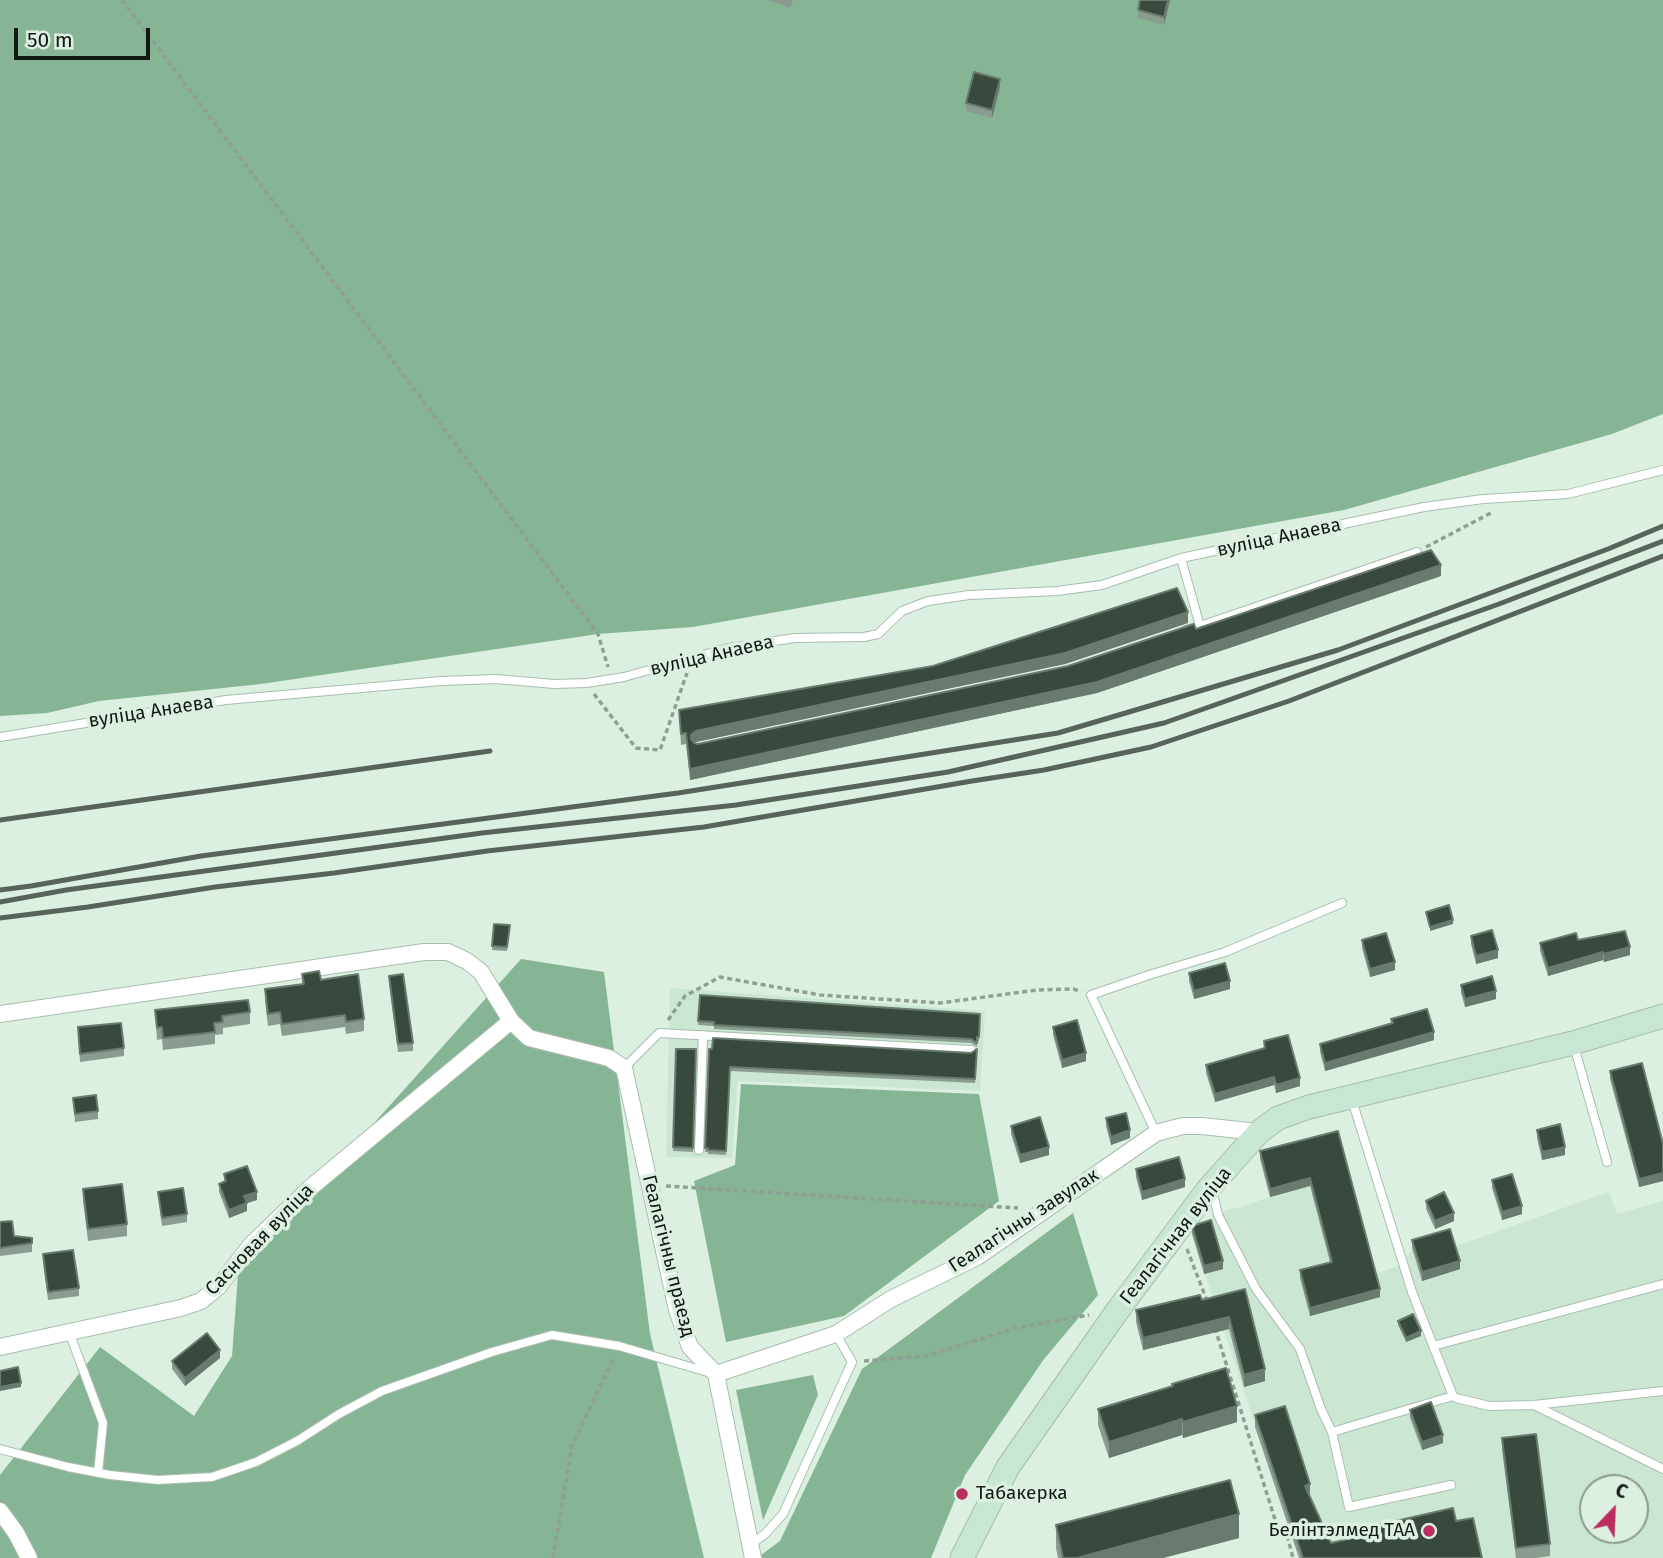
<!DOCTYPE html>
<meta charset="utf-8">
<style>
body{margin:0}
#map{position:relative;width:1663px;height:1558px;overflow:hidden;background:#dbf0e1;font-family:"Fira Sans",sans-serif}
canvas{display:block}
.north{position:absolute;left:1579px;top:1474px;width:70px;height:70px;box-sizing:border-box;background:#dbf0e1;border:2px solid #8b9a8f;border-radius:50%;rotate:23deg;font-size:19px;font-weight:700;line-height:28px;text-align:center;color:#121914}
.north::after{content:'';display:block;margin:auto;width:24px;height:32px;background:#bb2e5f;clip-path:polygon(50% 0,100% 100%,50% 72%,0 100%)}
.scale{position:absolute;left:14px;top:28px;width:136px;height:32px;box-sizing:border-box;border:4px solid #121914;border-top:0;padding-left:9px;font-size:21px;line-height:24px;white-space:nowrap;color:#121914;-webkit-text-stroke:5px #dbf0e1;paint-order:stroke}
</style>
<div id="map">
<canvas width="1663" height="1558"></canvas>
<div class="north">С</div>
<div class="scale">50 m</div>
</div>
<script>
const c = document.querySelector('canvas').getContext('2d');
c.lineJoin = 'round';
function fillPath(path, color) { c.fillStyle = color; c.fill(path, 'evenodd'); }
const poly = rows => new Path2D(rows.map(r => 'M' + r).join(''));
function strokePath(path, color, width, dash) { c.strokeStyle = color; c.lineWidth = width; c.lineCap = dash ? 'butt' : 'round'; c.setLineDash(dash || []); c.stroke(path); }
function write(font, color, halo, rows, align = 'center') {
  c.font = font + ' "Fira Sans",sans-serif'; c.lineWidth = 7; c.setLineDash([]); c.textBaseline = 'middle'; c.strokeStyle = halo; c.fillStyle = color; for (const [text, x, y, turn = 0] of rows) {
    c.save(); c.translate(x, y); c.rotate((+turn || 0) * Math.PI / 180); c.textAlign = isNaN(turn) ? turn : align; if (halo) c.strokeText(text, 0, 0); c.fillText(text, 0, 0); c.restore();
  }
}
fillPath(poly([
 [670,988,985,1011,980,1091,738,1081,732,1158,666,1157],
 [1338,1139,1375,1274,1403,1264,1412,1248,1453,1247,1609,1192,1617,1214,1663,1201,1663,1558,1299,1558,1192,1234,1211,1228,1210,1220,1226,1210,1237,1208,1270,1197,1260,1159],
 [1593,1488,1635,1488,1635,1530,1593,1530]
]), '#cbe7d3');
fillPath(poly([
 [0,0,1663,0,1663,414,1612,434,1344,510,693,627,598,634,261,684,99,701,47,713,0,716],
 [521,959,604,972,650,1334,704,1558,0,1558,0,1475,100,1347,194,1416,232,1356,238,1275],
 [741,1084,979,1094,999,1201,844,1316,726,1342,694,1181,735,1165],
 [1073,1213,1098,1295,1044,1359,965,1475,931,1558,762,1558,761,1555,780,1541,862,1369],
 [813,1375,818,1395,763,1520,736,1390]
]), '#85b595');
const lane = poly([
 [1181,558,1200,626,1186,630],
 [1200,626,1417,552],
 [0,737,226,700,441,681,496,679,554,684,587,683,624,677,728,648,795,638,864,637,878,634,902,611,928,601,969,595,1057,591,1102,585,1181,558,1424,507,1483,499,1568,494,1663,470],
 [1574,1046,1607,1162],
 [624,1068,659,1033,971,1050],
 [1352,1100,1412,1292,1453,1396,1456,1398,1489,1406,1534,1405,1663,1391],
 [1156,1133,1091,995,1149,975,1225,952,1342,903],
 [699,1150,703,1035],
 [1211,1192,1215,1201,1218,1215,1256,1289,1300,1349,1321,1409,1332,1432,1349,1507,1451,1485],
 [69,1332,103,1423,98,1473],
 [1433,1346,1663,1284],
 [1534,1405,1663,1469],
 [1332,1432,1453,1396],
 [0,1449,68,1467,110,1475,158,1480,212,1477,256,1462,297,1441,339,1414,382,1391,492,1352,552,1335,619,1346,711,1373],
 [750,1545,765,1534,783,1514,852,1362,836,1334]
]);
const street = poly([
 [0,1014,424,952,448,952,467,961,481,972,511,1021,529,1038,609,1058,624,1068,677,1310,690,1347,716,1374,753,1558],
 [0,1347,181,1308,201,1301,218,1287,251,1245,310,1188,511,1021],
 [716,1374,836,1334,891,1299,977,1257,1156,1133,1183,1126,1201,1126,1259,1132],
 [0,1511,16,1533,29,1558]
]);
const secondary = poly([
 [962,1558,1008,1467,1118,1310,1209,1188,1259,1132,1278,1118,1309,1107,1573,1043,1663,1016]
]);
strokePath(lane, '#a9bdaf', 10);
strokePath(street, '#a9bdaf', 18);
strokePath(secondary, '#a9bdaf', 25);
strokePath(poly([
 [122,0,598,634,608,667],
 [1426,547,1491,513],
 [594,694,636,748,660,750,687,673],
 [668,1020,685,996,720,977,820,995,940,1003,1037,990,1074,989,1081,992],
 [666,1186,1018,1208],
 [1187,1249,1207,1301],
 [1215,1328,1277,1526,1288,1539,1293,1558],
 [864,1361,926,1356,1016,1328,1089,1315],
 [553,1558,572,1446,614,1357]
]), '#909f94', 3.5, [5, 3.5]);
strokePath(lane, '#fff', 8);
strokePath(street, '#fff', 16);
strokePath(secondary, '#c7e6d4', 23);
strokePath(poly([
 [0,820,490,751],
 [0,890,31,886,201,856,678,793,1058,733,1338,650,1608,549,1663,526],
 [0,902,66,890,482,833,736,805,948,772,1164,723,1499,604,1663,541],
 [0,918,88,907,215,887,334,873,487,851,704,827,972,781,1044,770,1151,747,1289,701,1663,556]
]), '#58635b', 5);
fillPath(poly([
 [768,0,793,0,790,8],
 [1140,0,1170,0,1164,25,1138,18,1138,10],
 [1000,87,992,118,966,111,966,103],
 [1441,576,1097,693,690,780,686,744,681,745,679,710,1188,623,1065,664,696,742,694,743,698,744,1068,666,1196,629],
 [494,924,510,925,507,951,492,950],
 [1471,936,1498,958,1476,964,1471,944],
 [1362,940,1395,970,1370,977,1362,948],
 [1578,940,1630,955,1604,962,1603,960,1548,976,1540,951,1540,943],
 [1189,973,1230,989,1194,999,1189,981],
 [302,974,321,980,364,1019,364,1031,346,1034,345,1027,282,1036,280,1024,268,1026,265,1001,265,989,302,984],
 [389,976,413,1043,413,1051,398,1052,389,984],
 [1461,985,1496,999,1465,1007,1461,993],
 [700,995,980,1014,979,1041,977,1041,977,1047,971,1043,714,1029,714,1026,698,1025],
 [155,1010,250,1012,250,1024,223,1028,223,1034,215,1035,215,1044,163,1050,162,1039,157,1040],
 [1391,1019,1434,1040,1325,1071,1320,1052,1320,1044,1391,1023],
 [78,1027,124,1048,124,1056,80,1062],
 [1053,1027,1086,1061,1062,1068,1053,1035],
 [1264,1041,1300,1086,1276,1093,1274,1085,1215,1102,1206,1073,1206,1065,1264,1048],
 [676,1049,696,1049,693,1152,673,1151],
 [709,1049,971,1053,977,1049,975,1083,730,1071,726,1155,708,1154,708,1152,705,1152,705,1148],
 [1610,1071,1663,1144,1663,1181,1639,1187,1610,1079],
 [73,1098,98,1111,98,1119,75,1122],
 [1106,1118,1130,1138,1111,1145,1106,1126],
 [1011,1126,1049,1155,1020,1163,1011,1134],
 [1537,1130,1565,1155,1542,1160,1537,1138],
 [1338,1131,1380,1297,1310,1316,1300,1278,1300,1270,1330,1262,1310,1186,1270,1197,1260,1159,1260,1151],
 [1136,1169,1185,1187,1142,1200,1136,1177],
 [224,1174,257,1200,247,1203,247,1211,229,1218,219,1192,219,1184,224,1182],
 [1492,1180,1522,1214,1502,1220,1492,1188],
 [83,1189,127,1224,127,1236,88,1241,83,1201],
 [158,1192,187,1214,187,1222,162,1226],
 [1426,1201,1454,1221,1435,1229,1426,1209],
 [0,1222,14,1236,32,1238,32,1252,0,1256],
 [1192,1226,1223,1269,1204,1274,1192,1234],
 [1412,1240,1460,1269,1422,1281,1412,1248],
 [43,1254,79,1288,79,1296,48,1300,43,1262],
 [1245,1289,1265,1381,1244,1387,1229,1329,1143,1350,1136,1322,1136,1310,1202,1300],
 [1398,1321,1421,1336,1406,1342,1398,1325],
 [220,1358,185,1386,172,1369,172,1361],
 [1098,1409,1237,1422,1183,1438,1182,1435,1109,1458,1098,1425],
 [1410,1410,1443,1443,1422,1450,1410,1418],
 [1255,1415,1310,1496,1331,1543,1356,1537,1356,1530,1456,1521,1482,1558,1299,1558,1255,1427],
 [1502,1438,1550,1544,1550,1556,1535,1558,1516,1558,1502,1450],
 [1056,1525,1239,1538,1163,1558,1058,1558,1056,1548]
]), '#8a9c8f');
fillPath(poly([
 [1168,0,1170,0,1164,25,1164,17],
 [1000,79,1000,87,992,118,992,110],
 [1441,565,1441,576,1097,693,690,780,690,769],
 [1188,612,1188,623,1065,664,696,742,691,745,691,735,696,731],
 [1453,920,1453,924,1430,931,1430,927],
 [1630,947,1630,955,1604,962,1604,954],
 [1498,950,1498,958,1476,964,1476,956],
 [1603,952,1603,960,1548,976,1548,968],
 [1395,962,1395,970,1370,977,1370,969],
 [1230,981,1230,989,1194,999,1194,991],
 [1496,991,1496,999,1465,1007,1465,999],
 [1434,1032,1434,1040,1325,1071,1325,1063],
 [1086,1053,1086,1061,1062,1068,1062,1060],
 [1274,1077,1274,1085,1215,1102,1215,1094],
 [1300,1078,1300,1086,1276,1093,1276,1085],
 [1130,1130,1130,1138,1111,1145,1111,1137],
 [1049,1147,1049,1155,1020,1163,1020,1155],
 [1565,1147,1565,1155,1542,1160,1542,1152],
 [1663,1173,1663,1181,1639,1187,1639,1179],
 [1310,1178,1310,1186,1270,1197,1270,1189],
 [1185,1179,1185,1187,1142,1200,1142,1192],
 [257,1192,257,1200,247,1203,247,1211,229,1218,229,1210,244,1196],
 [1522,1206,1522,1214,1502,1220,1502,1212],
 [1454,1213,1454,1221,1435,1229,1435,1221],
 [1223,1261,1223,1269,1204,1274,1204,1266],
 [1460,1261,1460,1269,1422,1281,1422,1272],
 [1380,1289,1380,1297,1310,1316,1310,1308],
 [1229,1317,1229,1329,1143,1350,1143,1338],
 [1421,1331,1421,1336,1406,1342,1406,1338],
 [220,1350,220,1358,185,1386,185,1378],
 [1265,1369,1265,1381,1244,1387,1244,1375],
 [21,1383,21,1387,0,1391,0,1387],
 [1237,1406,1237,1422,1183,1438,1183,1422],
 [1182,1419,1182,1435,1109,1458,1109,1442],
 [1443,1435,1443,1443,1422,1450,1422,1442],
 [1310,1484,1310,1496,1305,1498,1305,1486],
 [1239,1514,1239,1538,1163,1558,1077,1558]
]), '#697b6e');
const building = poly([
 [1140,0,1168,0,1164,17,1138,10,1140,0],
 [974,72,1000,79,992,110,966,103,974,72],
 [1431,550,1441,565,1097,682,690,769,686,733,681,734,679,710,933,666,1177,588,1188,612,1065,653,696,731,691,735,691,739,694,743,698,744,1068,666,1194,624,1196,629,1431,550],
 [1449,905,1453,920,1430,927,1426,912,1449,905],
 [494,924,510,925,507,947,492,946,494,924],
 [1492,930,1498,950,1476,956,1471,936,1492,930],
 [1625,931,1630,947,1604,954,1603,952,1548,968,1540,943,1576,933,1578,940,1625,931],
 [1386,933,1395,962,1370,969,1362,940,1386,933],
 [1225,963,1230,981,1194,991,1189,973,1225,963],
 [319,971,321,980,358,974,364,1019,346,1022,345,1015,282,1024,280,1012,268,1014,265,989,304,984,302,974,319,971],
 [403,974,413,1043,398,1044,389,976,403,974],
 [1492,976,1496,991,1465,999,1461,985,1492,976],
 [700,995,980,1014,979,1037,977,1037,977,1043,971,1039,714,1025,714,1022,698,1021,700,995],
 [248,1000,250,1012,222,1016,223,1022,214,1023,215,1032,163,1038,162,1027,157,1028,155,1010,248,1000],
 [1427,1009,1434,1032,1325,1063,1320,1044,1393,1023,1391,1019,1427,1009],
 [1077,1020,1086,1053,1062,1060,1053,1027,1077,1020],
 [121,1023,124,1048,80,1054,78,1027,121,1023],
 [1288,1035,1300,1078,1276,1085,1274,1077,1215,1094,1206,1065,1265,1048,1264,1041,1288,1035],
 [713,1038,971,1053,977,1049,975,1079,730,1067,726,1151,708,1150,708,1148,705,1148,709,1049,712,1049,713,1038],
 [676,1049,696,1049,693,1148,673,1147,676,1049],
 [1642,1063,1663,1144,1663,1173,1639,1179,1610,1071,1642,1063],
 [96,1095,98,1111,75,1114,73,1098,96,1095],
 [1126,1113,1130,1130,1111,1137,1106,1118,1126,1113],
 [1040,1117,1049,1147,1020,1155,1011,1126,1040,1117],
 [1560,1124,1565,1147,1542,1152,1537,1130,1560,1124],
 [1338,1131,1380,1289,1310,1308,1300,1270,1332,1262,1310,1178,1270,1189,1260,1151,1338,1131],
 [1179,1157,1185,1179,1142,1192,1136,1169,1179,1157],
 [247,1166,257,1192,244,1196,247,1203,229,1210,219,1184,226,1181,224,1174,247,1166],
 [1512,1174,1522,1206,1502,1212,1492,1180,1512,1174],
 [122,1184,127,1224,88,1229,83,1189,122,1184],
 [183,1188,187,1214,162,1218,158,1192,183,1188],
 [1444,1192,1454,1213,1435,1221,1426,1201,1444,1192],
 [1211,1220,1223,1261,1204,1266,1192,1226,1211,1220],
 [12,1221,14,1236,32,1238,32,1243,0,1248,0,1222,12,1221],
 [1450,1229,1460,1261,1422,1272,1412,1240,1450,1229],
 [73,1250,79,1288,48,1292,43,1254,73,1250],
 [1245,1289,1265,1369,1244,1375,1229,1317,1143,1338,1136,1310,1200,1295,1202,1300,1245,1289],
 [1413,1314,1421,1331,1406,1338,1398,1321,1413,1314],
 [207,1333,220,1350,185,1378,172,1361,207,1333],
 [18,1367,21,1383,0,1387,0,1371,18,1367],
 [1226,1368,1237,1406,1183,1422,1182,1419,1109,1442,1098,1409,1173,1386,1172,1384,1226,1368],
 [1431,1402,1443,1435,1422,1442,1410,1410,1431,1402],
 [1285,1406,1310,1484,1305,1486,1331,1543,1357,1537,1356,1530,1453,1508,1456,1521,1473,1518,1482,1558,1303,1558,1255,1415,1285,1406],
 [1536,1434,1550,1544,1516,1548,1502,1438,1536,1434],
 [1230,1480,1239,1514,1077,1558,1063,1558,1056,1525,1230,1480]
]);
fillPath(building, '#38493d');
strokePath(building, '#697b6e', 2);
for (const [x, y, r, color] of [
 [962,1494,7,"#bb2e5f"],
 [1429,1531,7,"#bb2e5f"]
]) { const dot = new Path2D(); dot.arc(x, y, r, 0, 2 * Math.PI); c.fillStyle = color; c.fill(dot); strokePath(dot, '#dbf0e1', 2.5); }
write('19px', '#121914', '#dbf0e1', [
 ["вуліца Анаева",1279,538,-12],
 ["вуліца Анаева",712,656,-13],
 ["вуліца Анаева",151,712,-9],
 ["Геалагічны завулак",1024,1221,-33],
 ["Геалагічная вуліца",1176,1236,-52],
 ["Сасновая вуліца",260,1240,-46],
 ["Геалагічны праезд",668,1256,76]
]);
write('19px', '#121914', '#dbf0e1', [
 ["Табакерка",976,1494],
 ["Белінтэлмед ТАА",1415,1531,"right"]
], 'left');
</script>
